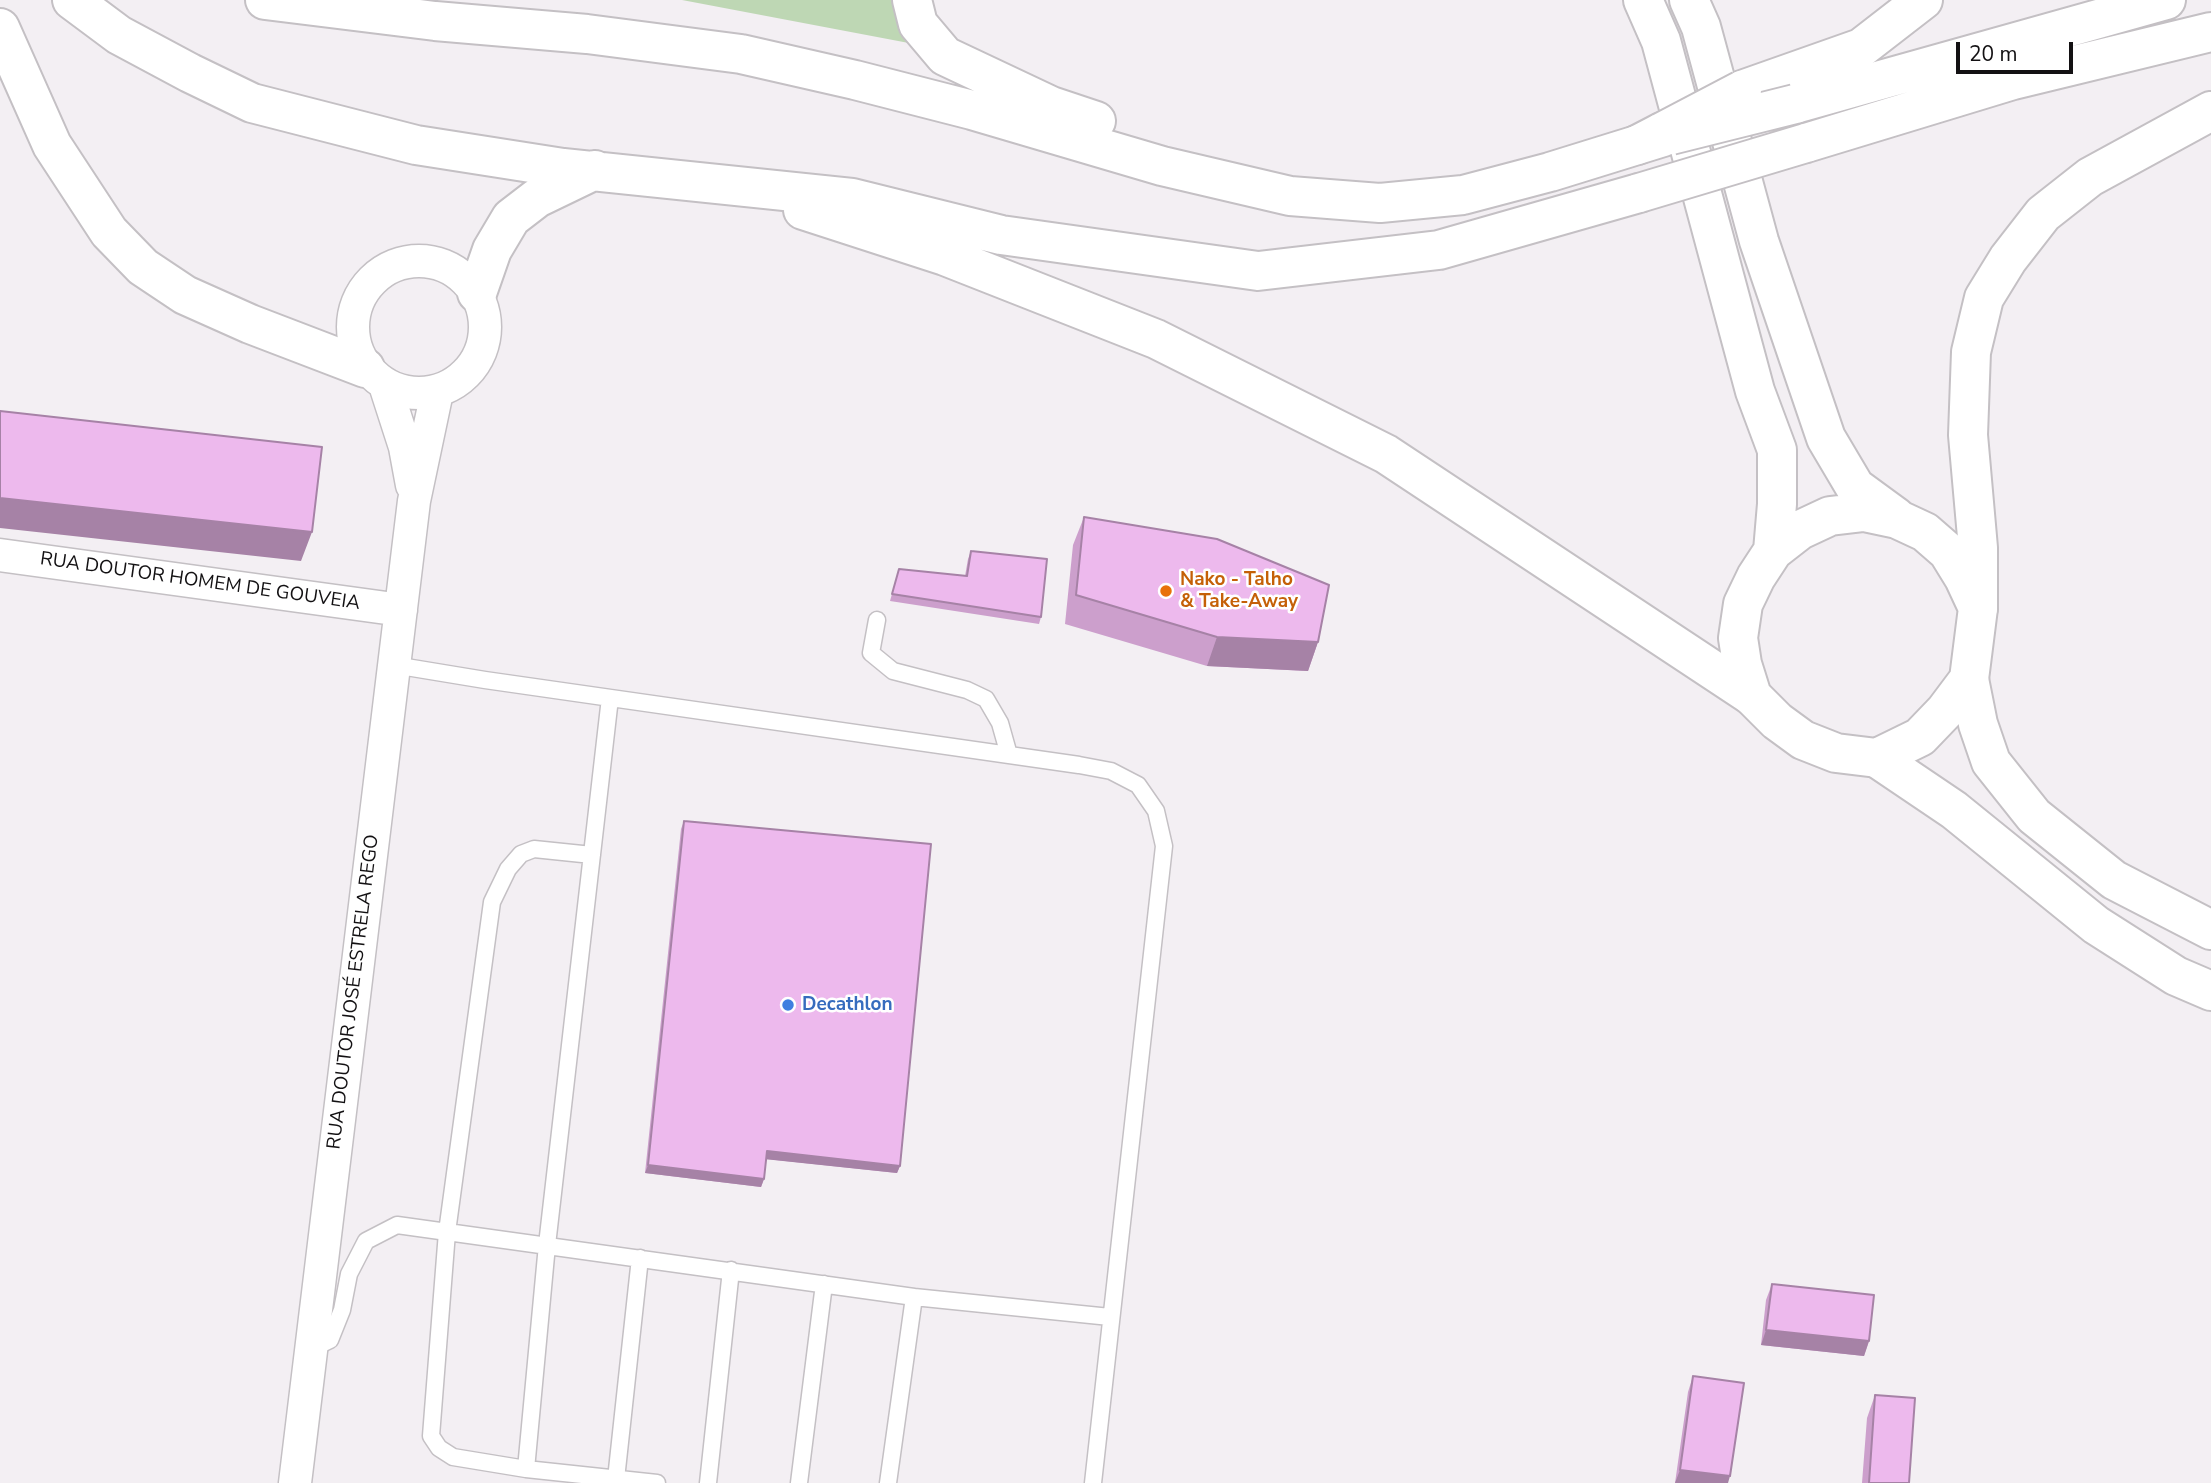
<!DOCTYPE html>
<meta charset="utf-8">
<style>
body{margin:0}
#map{position:relative;width:2211px;height:1483px;overflow:hidden;background:#f3eff3;font-family:"Nunito Sans",sans-serif}
canvas{display:block}
.scale{position:absolute;left:1956px;top:42px;width:117px;height:32px;box-sizing:border-box;border:4px solid #131113;border-top:0;padding-left:9px;font-size:21px;line-height:24px;white-space:nowrap;color:#131113;-webkit-text-stroke:5px #fff;paint-order:stroke}
</style>
<div id="map">
<canvas width="2211" height="1483"></canvas>
<div class="scale">20 m</div>
</div>
<script>
const c = document.querySelector('canvas').getContext('2d');
c.lineJoin = 'round';
function fillPath(path, color) { c.fillStyle = color; c.fill(path, 'evenodd'); }
const poly = rows => new Path2D(rows.map(r => 'M' + r).join(''));
function strokePath(path, color, width, dash) { c.strokeStyle = color; c.lineWidth = width; c.lineCap = dash ? 'butt' : 'round'; c.setLineDash(dash || []); c.stroke(path); }
function write(font, color, halo, rows, align = 'center') {
  c.font = font + ' "Nunito Sans",sans-serif'; c.lineWidth = 5; c.setLineDash([]); c.textBaseline = 'middle'; c.strokeStyle = halo; c.fillStyle = color; for (const [text, x, y, turn = 0] of rows) {
    c.save(); c.translate(x, y); c.rotate((+turn || 0) * Math.PI / 180); c.textAlign = isNaN(turn) ? turn : align; if (halo) c.strokeText(text, 0, 0); c.fillText(text, 0, 0); c.restore();
  }
}
fillPath(poly([
 [682,0,893,0,897,18,914,44]
]), '#bed7b4');
const service = poly([
 [877,620,871,653,893,671,967,690,986,699,1000,723,1009,755],
 [394,665,485,680,1079,765,1111,771,1138,785,1156,811,1164,846,1093,1483],
 [592,855,534,849,521,854,508,869,492,902,447,1232,431,1436,439,1448,453,1457,526,1469,657,1483],
 [311,1349,330,1340,342,1310,349,1274,366,1241,397,1225,914,1297,1110,1317],
 [526,1469,547,1245,610,698],
 [616,1479,640,1258],
 [708,1483,731,1270],
 [799,1483,824,1284],
 [888,1483,914,1297]
]);
const minor = poly([
 '353 327a66 66 0 1 1 132 0a66 66 0 1 1-132 0Z',
 [385,385,405,447,412,485],
 [0,555,401,610],
 [295,1483,414,501,437,392]
]);
const tertiary = poly([
 [1643,0,1661,41,1755,391,1777,450,1777,504,1773,551],
 [1689,0,1701,27,1759,241,1826,438,1855,487,1896,517],
 [1864,512,1897,519,1925,532,1948,552,1964,578,1978,608,1969,679,1945,711,1920,737,1877,758,1836,753,1803,740,1777,721,1752,696,1742,664,1738,638,1743,604,1756,577,1773,551,1800,530,1830,516,1864,512]
]);
const secondary = poly([
 [72,0,119,35,190,73,252,103,416,145,563,168,852,198,1001,235,1258,271,1439,250,1639,193],
 [265,0,435,21,587,34,741,54,855,80,972,110,1162,166,1290,196,1380,203,1463,195,1550,172,1663,137],
 [912,0,918,24,945,56,1051,106,1096,121],
 [0,28,52,145,109,232,143,267,185,295,250,324,365,368],
 [1795,104,2166,0],
 [1806,143,2013,80,2211,32],
 [803,210,945,256,1156,339,1386,454,1752,696],
 [477,293,492,250,511,218,537,198,595,170],
 [1978,608,1978,548,1968,435,1971,352,1984,298,2008,259,2043,214,2090,177,2211,111]
]);
const trunk = poly([
 [1742,90,1861,48,1923,0],
 [1637,145,1662,132],
 [1969,679,1978,724,1991,762,2034,816,2114,880,2211,930],
 [1877,758,1954,810,2096,925,2176,976,2211,991]
]);
strokePath(service, '#c4c0c4', 19);
strokePath(minor, '#c4c0c4', 35);
strokePath(tertiary, '#c4c0c4', 42);
strokePath(secondary, '#c4c0c4', 42);
strokePath(trunk, '#c4c0c4', 42);
strokePath(service, '#fff', 16);
strokePath(minor, '#fff', 32);
strokePath(tertiary, '#fff', 38);
strokePath(secondary, '#fff', 38);
strokePath(trunk, '#fff', 38);
const secondaryBridge = poly([
 [1671,135,1795,104],
 [1639,193,1806,143]
]);
const trunkBridge = poly([
 [1662,132,1742,90]
]);
strokePath(secondaryBridge, '#c4c0c4', 42, []);
strokePath(trunkBridge, '#c4c0c4', 42, []);
strokePath(secondaryBridge, '#fff', 38);
strokePath(trunkBridge, '#fff', 38);
fillPath(poly([
 [1084,517,1318,642,1308,671,1207,666,1065,624,1073,545],
 [971,551,1041,617,1039,624,890,601,899,569,965,576,968,559],
 [684,821,900,1166,897,1173,766,1159,764,1179,761,1187,645,1173,681,829],
 [1772,1284,1869,1341,1864,1356,1761,1345,1766,1300],
 [1693,1376,1728,1483,1675,1483,1688,1392],
 [1875,1395,1909,1483,1862,1483,1867,1418]
]), '#cc9fcc');
fillPath(poly([
 [0,498,312,532,301,561,0,528],
 [1217,637,1318,642,1308,671,1207,666],
 [767,1151,900,1166,897,1173,764,1159],
 [648,1165,764,1179,761,1187,645,1173],
 [1766,1330,1869,1341,1864,1356,1761,1345],
 [1680,1470,1730,1476,1728,1483,1675,1483]
]), '#a682a6');
const building = poly([
 [0,411,322,447,312,532,0,498,0,411],
 [1084,517,1217,539,1329,585,1318,642,1217,637,1076,595,1084,517],
 [971,551,1047,559,1041,617,892,594,899,569,967,576,971,551],
 [684,821,931,844,900,1166,767,1151,764,1179,648,1165,684,821],
 [1772,1284,1874,1295,1869,1341,1766,1330,1772,1284],
 [1693,1376,1744,1383,1730,1476,1680,1470,1693,1376],
 [1875,1395,1915,1398,1909,1483,1869,1483,1875,1395]
]);
fillPath(building, '#edb9ed');
strokePath(building, '#a682a6', 2);
for (const [x, y, r, color] of [
 [1166,591,7,"#e8710a"],
 [788,1005,7,"#3f7fe0"]
]) { const dot = new Path2D(); dot.arc(x, y, r, 0, 2 * Math.PI); c.fillStyle = color; c.fill(dot); strokePath(dot, '#fff', 2.5); }
write('bold 19px', '#c56008', '#fff', [
 ["Nako - Talho",1180,580],
 ["& Take-Away",1180,602]
], 'left');
write('19px', '#131113', '#fff', [
 ["RUA DOUTOR HOMEM DE GOUVEIA",200,582,8],
 ["RUA DOUTOR JOSÉ ESTRELA REGO",354,992,-83]
]);
write('bold 19px', '#366cbe', '#fff', [
 ["Decathlon",802,1005]
], 'left');
</script>
